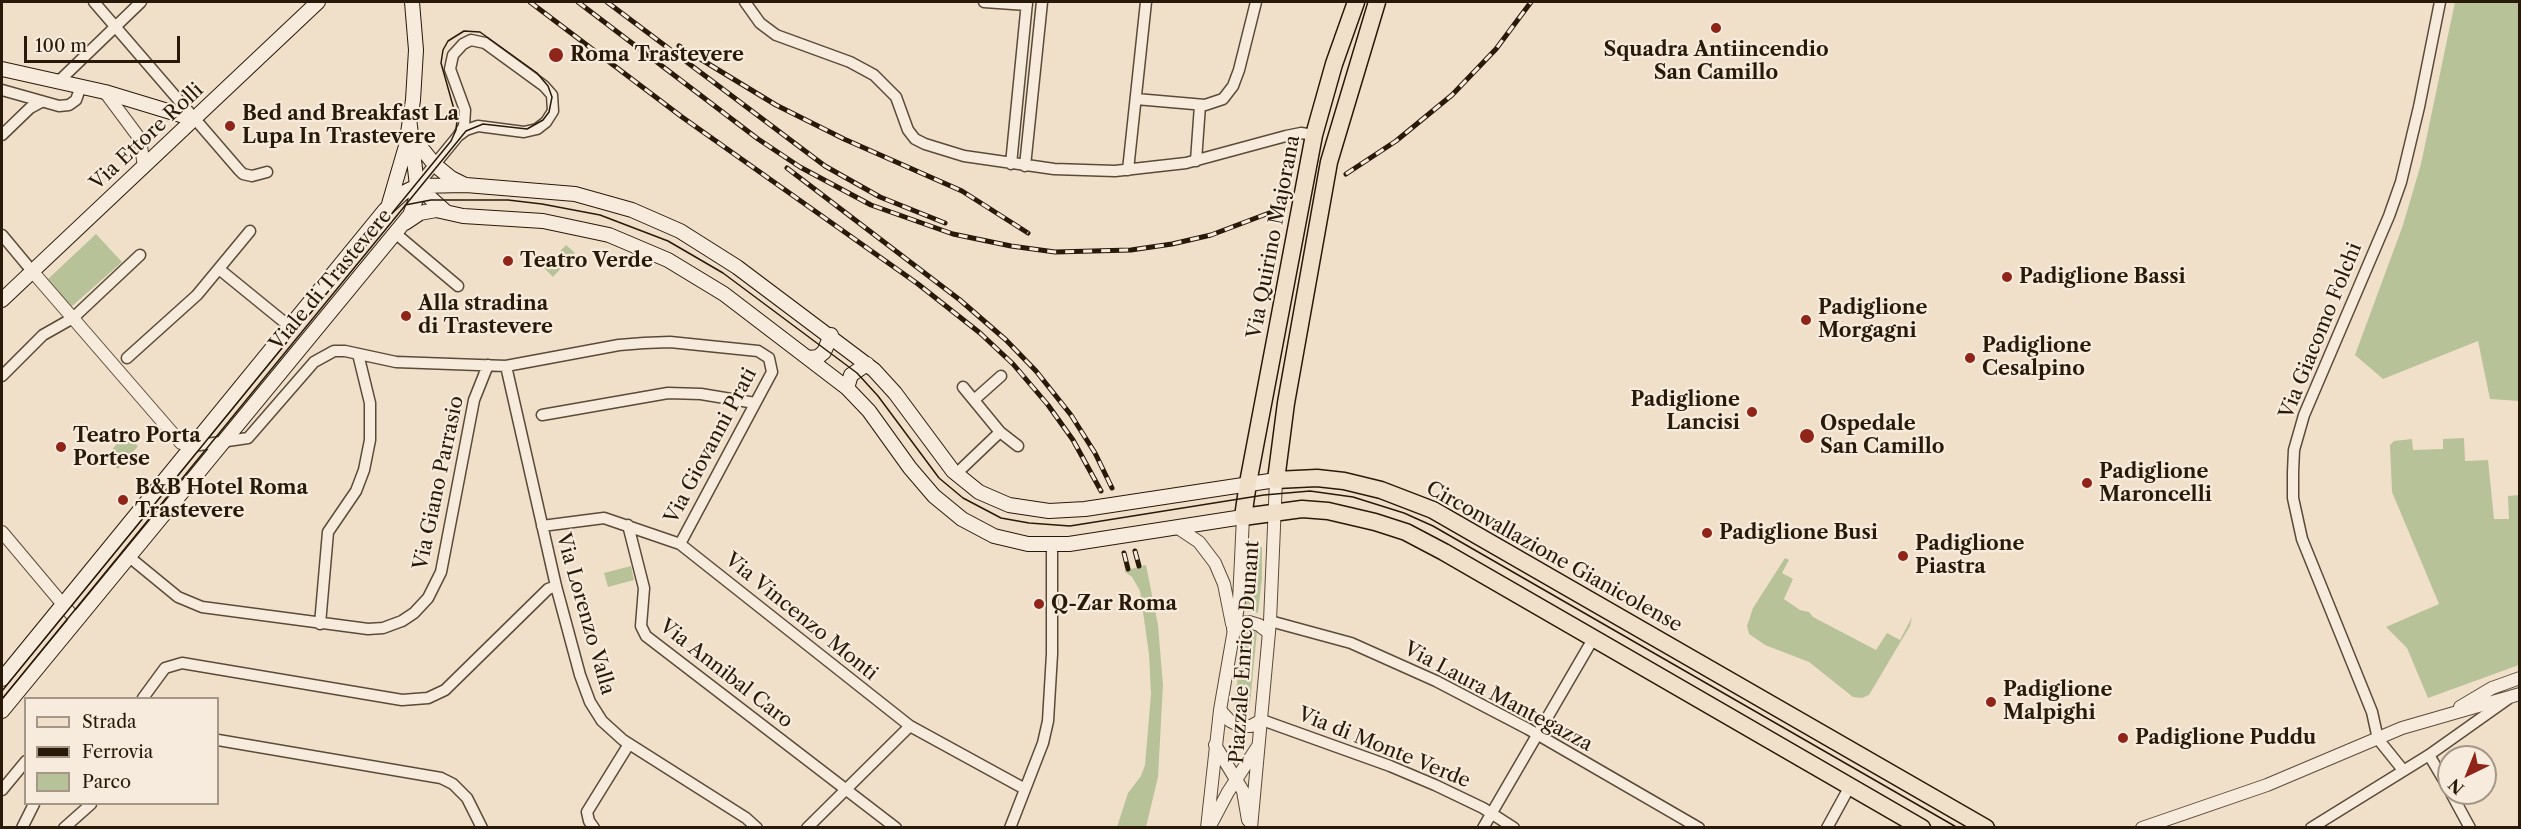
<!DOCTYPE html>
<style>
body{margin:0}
#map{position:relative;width:2521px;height:829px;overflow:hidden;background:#f1e0c9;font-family:"Libre Caslon Text",serif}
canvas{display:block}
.frame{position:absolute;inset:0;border:3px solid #281908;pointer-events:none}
.legend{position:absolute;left:24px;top:697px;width:195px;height:108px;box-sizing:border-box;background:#f6ebdc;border:2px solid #a49787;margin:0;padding:8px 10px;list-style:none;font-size:18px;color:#281908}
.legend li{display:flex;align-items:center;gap:12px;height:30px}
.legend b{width:30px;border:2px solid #a49787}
.north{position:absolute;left:2437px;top:745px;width:60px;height:60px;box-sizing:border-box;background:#f6ebdc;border:2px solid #a49787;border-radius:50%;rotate:223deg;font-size:16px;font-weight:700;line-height:24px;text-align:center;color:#281908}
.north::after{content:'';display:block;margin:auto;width:21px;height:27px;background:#8f2418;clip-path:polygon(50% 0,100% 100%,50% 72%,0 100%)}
.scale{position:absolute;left:24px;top:36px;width:156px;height:27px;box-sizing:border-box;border:3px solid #281908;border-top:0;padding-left:8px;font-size:18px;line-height:21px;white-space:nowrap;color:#281908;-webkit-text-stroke:4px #f6ebdc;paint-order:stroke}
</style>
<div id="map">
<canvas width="2521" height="829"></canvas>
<div class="frame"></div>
<ul class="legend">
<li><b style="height:8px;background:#f1e0c9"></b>Strada</li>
<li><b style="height:8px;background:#281908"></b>Ferrovia</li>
<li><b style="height:16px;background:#b8c298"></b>Parco</li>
</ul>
<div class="north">N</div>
<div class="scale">100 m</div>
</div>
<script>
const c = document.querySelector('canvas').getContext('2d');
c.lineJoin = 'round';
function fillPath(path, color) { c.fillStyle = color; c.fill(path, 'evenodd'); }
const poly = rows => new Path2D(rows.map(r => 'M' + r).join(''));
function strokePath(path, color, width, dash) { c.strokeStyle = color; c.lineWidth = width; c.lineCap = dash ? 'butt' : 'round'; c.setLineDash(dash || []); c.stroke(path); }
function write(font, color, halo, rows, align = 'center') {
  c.font = font + ' "Libre Caslon Text",serif'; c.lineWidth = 4.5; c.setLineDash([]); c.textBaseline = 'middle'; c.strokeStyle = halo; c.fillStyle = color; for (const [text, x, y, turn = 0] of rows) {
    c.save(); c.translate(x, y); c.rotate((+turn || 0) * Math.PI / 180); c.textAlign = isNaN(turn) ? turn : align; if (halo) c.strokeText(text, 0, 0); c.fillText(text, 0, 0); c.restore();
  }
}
fillPath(poly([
 [2455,2,2519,2,2519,401,2490,399,2478,341,2383,379,2355,355,2403,225,2421,164],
 [96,234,122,262,71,307,48,279],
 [566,245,575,253,553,277,544,268],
 [124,435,138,446,118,469,105,458],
 [2464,438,2465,461,2488,460,2494,519,2509,519,2508,496,2519,495,2519,665,2428,698,2407,648,2386,627,2439,604,2392,492,2390,445,2394,441,2412,439,2413,450,2443,449,2443,439],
 [1247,547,1262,547,1262,578,1258,613,1245,611],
 [1785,558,1789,560,1782,573,1793,579,1784,599,1800,610,1809,612,1813,617,1876,650,1887,633,1900,640,1912,617,1910,626,1869,695,1862,698,1853,697,1809,662,1765,645,1749,634,1747,626,1753,608],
 [1146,565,1158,625,1163,685,1158,777,1146,827,1117,827,1128,793,1141,776,1145,765,1151,694,1149,654,1140,591,1132,577,1124,571],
 [631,566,634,580,608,587,604,573],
 [1253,630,1257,632,1250,704,1247,717,1241,720,1234,715,1235,701,1243,631]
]), '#b8c298');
const minor = poly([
 [94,2,239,170,243,174,252,176,267,172],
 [745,2,760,23,776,35,850,62,874,75,896,97,908,130,915,139,925,144,964,156,1054,169,1115,171,1186,163,1286,136,1301,133,1314,135],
 [984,2,1027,5],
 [58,82,141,2],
 [2,90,59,106,69,105,76,100,81,86],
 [1136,99,1205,105,1223,99,1233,86,1239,70,1256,2],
 [2,135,30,108,41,102],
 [1196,161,1200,105],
 [1011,164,1027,2],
 [1025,166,1042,2],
 [1128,170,1146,2],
 [417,186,458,136,464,126,465,110,450,69,453,55,463,44,471,40,485,43,544,86,552,95,553,111,546,122,537,129,524,132,478,126,466,130,458,136],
 [395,233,458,286],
 [2,235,32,271],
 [219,269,289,326],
 [127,358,197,295,250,231],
 [506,366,556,586,580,675,590,702,602,721,623,740,746,818,757,828],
 [2,376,43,335,73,318,140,255],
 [963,387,1000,432,1018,446],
 [974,400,1001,376],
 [542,415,668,393,701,394,755,403],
 [193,446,248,438,314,362,334,351,345,351,396,362,506,366,619,345,644,343,670,342,758,351,769,358,772,372,680,544],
 [956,474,1000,432],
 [628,525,644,588,641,626,646,636,896,828],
 [542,526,604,518,680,544,910,726,1025,789],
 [128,556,178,597,202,607,368,629,383,628,402,621,414,613,428,598,441,572,474,400,488,365],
 [1270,621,1351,643,1436,681,1528,729,1699,828],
 [320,624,328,532,356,491,364,470,370,440,370,403,358,354],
 [143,698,165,668,182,663,402,700,428,698,445,690,548,589,556,586],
 [1262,720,1390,766,1435,785,1483,808,1514,828],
 [218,740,441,778,453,784,467,798,482,828],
 [2429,755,2449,789],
 [2403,770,2378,739,2372,712,2302,539,2293,498,2293,472,2294,450,2304,415,2389,216,2401,182,2419,107,2440,2],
 [2,790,26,761],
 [2451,793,2470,828],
 [22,828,34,804],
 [64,828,91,804],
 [594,828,589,821,587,812,629,744],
 [807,828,910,726],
 [1010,828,1043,743,1048,721,1052,654,1052,545],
 [1483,828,1593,639],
 [1827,828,1850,786],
 [2311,828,2429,755,2508,699]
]);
const tertiary = poly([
 [105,92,140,139,144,167],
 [32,271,181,443,193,446],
 [1178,528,1199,542,1215,563,1224,584,1232,624],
 [2,532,76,620],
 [1233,629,1242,623,1249,622,1259,625,1269,633],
 [2460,707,2492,688,2520,678],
 [1220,710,1230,721,1240,726,1251,726,1262,720],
 [1215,745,1243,791,1248,820],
 [1210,826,1228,792,1258,746],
 [1207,828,1220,710,1239,601,1243,517],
 [1251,828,1270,621,1276,480],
 [2142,828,2267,785,2402,728,2520,694]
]);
const secondary = poly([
 [2,69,105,92,194,119],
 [414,139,435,165,451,178,463,184],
 [417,186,446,212],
 [389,204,406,146,413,100,416,50,412,2],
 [405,223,420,213,436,210,463,216,543,221,609,235,668,260,724,294,847,388,869,411,910,468,934,496,962,519,994,536,1028,544,1069,544,1243,517],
 [2,300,318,2],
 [809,358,818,357,824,352,831,335],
 [847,388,851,375,867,364],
 [2,679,385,210,403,193,417,186,466,185,575,194,632,210,680,231,737,267,874,370,895,393,953,471,979,492,1009,505,1049,511,1085,509,1276,480],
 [2,711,410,215,418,194,410,126]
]);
const primary = poly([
 [1356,2,1334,64,1314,135,1248,483,1243,517,1302,509,1328,511,1375,522,1406,532,1444,552,1922,828],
 [1377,2,1329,162,1286,403,1276,480,1317,478,1344,481,1381,490,1433,510,1986,828]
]);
strokePath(minor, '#5a4b38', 13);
strokePath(tertiary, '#5a4b38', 14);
strokePath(secondary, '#281908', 16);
strokePath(primary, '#281908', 19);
strokePath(minor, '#f6ebdc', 10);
strokePath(tertiary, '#f6ebdc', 12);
strokePath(secondary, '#f6ebdc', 14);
strokePath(primary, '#f1e0c9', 16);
strokePath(poly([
 [405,205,431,200,508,200,542,204,600,215,668,241,723,273,857,373,878,396,939,478,963,498,1001,518,1029,523,1070,526,1264,495,1310,491,1353,497,1404,513,1433,526,1958,828],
 [2,691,451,141,456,130,457,120,441,63,443,50,448,41,464,31,480,32,537,73,548,86,552,97,549,112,543,120,527,129,483,124,466,131,2,699]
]), '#281908', 1.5);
const rail = poly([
 [530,2,682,117,918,284,980,333,1013,364,1048,405,1073,440,1101,491],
 [578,2,758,139,800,167,871,205,953,234,1011,246,1055,252,1131,250,1172,244,1211,235,1285,207],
 [607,2,825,166,880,197,945,223],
 [679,46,776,105,844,139,962,191,1028,233],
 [787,168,960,300,1006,340,1036,371,1071,415,1095,453,1112,488],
 [1346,174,1396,141,1452,95,1496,49,1531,2],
 [1135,551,1139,566],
 [1124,553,1128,569]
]);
strokePath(rail, '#281908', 5);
strokePath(rail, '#f6ebdc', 3, [9]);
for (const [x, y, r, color] of [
 [1716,28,6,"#8f2418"],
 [556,55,8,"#8f2418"],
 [230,126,6,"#8f2418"],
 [508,261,6,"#8f2418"],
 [2007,277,6,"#8f2418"],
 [406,316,6,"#8f2418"],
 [1806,320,6,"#8f2418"],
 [1970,358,6,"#8f2418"],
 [1752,412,6,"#8f2418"],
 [1807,436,8,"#8f2418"],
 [61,447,6,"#8f2418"],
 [2087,483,6,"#8f2418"],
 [123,500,6,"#8f2418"],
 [1707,533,6,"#8f2418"],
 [1903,556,6,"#8f2418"],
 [1039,604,6,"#8f2418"],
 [1991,702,6,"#8f2418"],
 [2123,738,6,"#8f2418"]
]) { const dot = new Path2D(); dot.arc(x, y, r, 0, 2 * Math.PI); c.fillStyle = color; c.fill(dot); strokePath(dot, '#f6ebdc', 2); }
write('bold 20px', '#281908', '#f6ebdc', [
 ["Squadra Antiincendio",1716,50,"center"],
 ["San Camillo",1716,73,"center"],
 ["Roma Trastevere",570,55],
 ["Bed and Breakfast La",242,114],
 ["Lupa In Trastevere",242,137],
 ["Teatro Verde",520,261],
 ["Padiglione Bassi",2019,277],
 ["Alla stradina",418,304],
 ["di Trastevere",418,327],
 ["Padiglione",1818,308],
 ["Morgagni",1818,331],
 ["Padiglione",1982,346],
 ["Cesalpino",1982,369],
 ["Padiglione",1740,400,"right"],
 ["Lancisi",1740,423,"right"],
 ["Ospedale",1820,424],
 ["San Camillo",1820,447],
 ["Teatro Porta",73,436],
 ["Portese",73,459],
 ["Padiglione",2099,472],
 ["Maroncelli",2099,495],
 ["B&B Hotel Roma",135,488],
 ["Trastevere",135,511],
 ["Padiglione Busi",1719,533],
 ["Padiglione",1915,544],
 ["Piastra",1915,567],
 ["Q-Zar Roma",1051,604],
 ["Padiglione",2003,690],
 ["Malpighi",2003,713],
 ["Padiglione Puddu",2135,738]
], 'left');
write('20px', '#281908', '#f6ebdc', [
 ["Via Ettore Rolli",147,137,-43],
 ["Via Quirino Majorana",1274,237,-79],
 ["Viale di Trastevere",331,280,-50],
 ["Via Giacomo Folchi",2321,331,-68],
 ["Via Giovanni Prati",711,446,-62],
 ["Via Giano Parrasio",439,483,-78],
 ["Circonvallazione Gianicolense",1554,557,29],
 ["Via Lorenzo Valla",585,614,74],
 ["Via Vincenzo Monti",801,617,39],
 ["Piazzale Enrico Dunant",1245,652,-86],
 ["Via Annibal Caro",726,674,38],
 ["Via Laura Mantegazza",1498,697,28],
 ["Via di Monte Verde",1384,748,22]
]);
</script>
